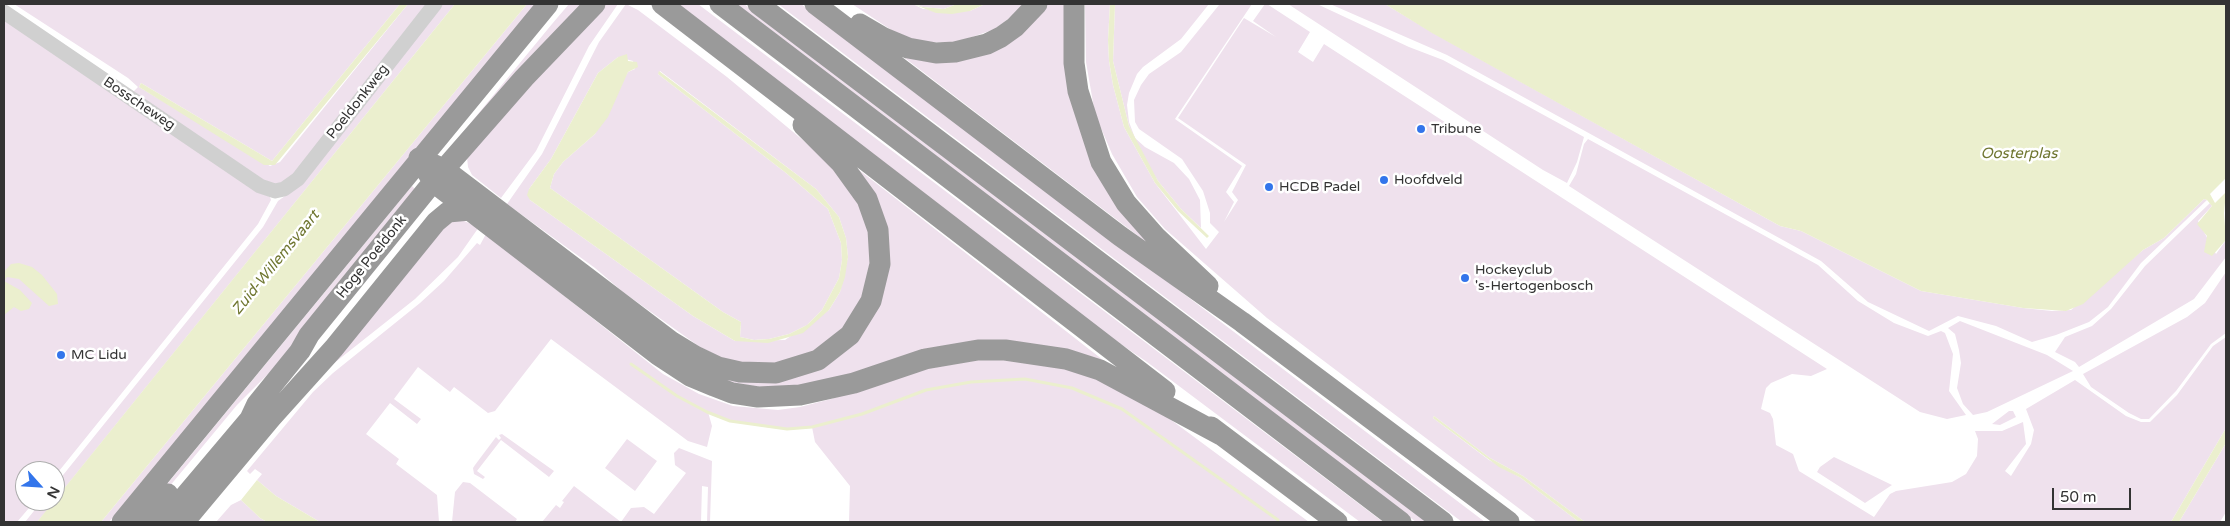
<!DOCTYPE html>
<style>
body{margin:0}
#map{position:relative;width:2230px;height:526px;overflow:hidden;background:#fff;font-family:"Varela Round",sans-serif}
canvas{display:block}
.frame{position:absolute;inset:0;border:5px solid #333;pointer-events:none}
.north{position:absolute;left:15px;top:461px;width:50px;height:50px;box-sizing:border-box;background:#fff;border:1px solid #adadad;border-radius:50%;rotate:116deg;font-size:14px;font-weight:700;line-height:20px;text-align:center;color:#333}
.north::after{content:'';display:block;margin:auto;width:18px;height:22px;background:#3375eb;clip-path:polygon(50% 0,100% 100%,50% 72%,0 100%)}
.scale{position:absolute;left:2052px;top:488px;width:79px;height:22px;box-sizing:border-box;border:2px solid #333;border-top:0;padding-left:6px;font-size:15px;line-height:18px;white-space:nowrap;color:#333;-webkit-text-stroke:4px #fff;paint-order:stroke}
</style>
<div id="map">
<canvas width="2230" height="526"></canvas>
<div class="frame"></div>
<div class="north">N</div>
<div class="scale">50 m</div>
</div>
<script>
const c = document.querySelector('canvas').getContext('2d');
c.lineJoin = 'round';
function fillPath(path, color) { c.fillStyle = color; c.fill(path, 'evenodd'); }
const poly = rows => new Path2D(rows.map(r => 'M' + r).join(''));
function strokePath(path, color, width, dash) { c.strokeStyle = color; c.lineWidth = width; c.lineCap = dash ? 'butt' : 'round'; c.setLineDash(dash || []); c.stroke(path); }
function write(font, color, halo, rows, align = 'center') {
  c.font = font + ' "Varela Round",sans-serif'; c.lineWidth = 5; c.setLineDash([]); c.textBaseline = 'middle'; c.strokeStyle = halo; c.fillStyle = color; for (const [text, x, y, turn = 0] of rows) {
    c.save(); c.translate(x, y); c.rotate((+turn || 0) * Math.PI / 180); c.textAlign = isNaN(turn) ? turn : align; if (halo) c.strokeText(text, 0, 0); c.fillText(text, 0, 0); c.restore();
  }
}
fillPath(poly([
 [14,4,400,4,272,161,141,83,139,87,270,166,280,162,408,4,428,4,287,182,269,185,131,94,138,87,128,78],
 [440,4,455,4,55,500,55,485,263,227,278,201,296,188],
 [527,4,537,4,109,522,101,522],
 [569,4,585,4,459,137,552,24],
 [603,4,618,4,589,46,536,151,501,198,472,175,468,167,467,157],
 [626,4,638,10,727,77,816,151,835,170,859,202,869,232,870,262,862,297,842,329,813,352,776,364,741,363,722,358,700,347,623,292,595,268,507,204,542,154,599,42],
 [618,57,633,61,635,69,628,72,595,134,563,162,554,174,550,188,723,312,741,322,740,337,754,340,769,339,789,334,807,325,822,310,839,278,842,260,841,243,828,209,786,173,658,74,660,71,816,189,839,217,846,238,848,257,840,292,829,310,785,340,735,341,693,316,530,200,529,189,551,159,598,73],
 [677,4,698,4,1383,522,1360,522,1147,362,1090,323],
 [733,4,744,4,1427,522,1416,522],
 [778,4,801,4,1485,522,1462,522],
 [852,4,913,4,923,9,970,11,985,4,1025,4,1020,10,995,29,955,43,921,42,899,35],
 [916,4,957,4,944,9,923,7],
 [1041,4,1067,4,1067,63,1150,245,889,46,957,56],
 [1085,4,1110,4,1108,40,1109,61,1113,85,1124,127,1155,183,1206,249,1219,232,1210,223,1210,213,1203,191,1182,159,1139,129,1135,122,1134,100,1141,85,1149,74,1181,52,1219,5,1252,4,1175,119,1242,166,1226,192,1234,202,1224,222,1238,200,1232,192,1246,165,1178,118,1244,18,1276,37,1253,21,1265,4,1267,4,1310,32,1298,52,1313,62,1324,44,1827,369,1811,376,1792,374,1771,383,1766,388,1761,409,1770,413,1773,419,1776,445,1793,454,1799,471,1874,517,1890,494,1896,491,1952,482,1966,474,1977,456,1978,439,1975,431,2002,431,2023,422,2026,444,2005,471,2011,476,2031,444,2034,430,2026,409,2075,380,2126,416,2141,422,2150,422,2177,395,2213,346,2226,337,2226,428,2171,522,1585,522,1523,476,1490,458,1434,416,1433,418,1489,460,1521,478,1579,522,1537,522,1267,318,1165,229,1137,197,1112,154,1095,114,1086,62],
 [1115,4,1209,4,1181,39,1143,67,1137,74,1129,93,1127,105,1129,122,1135,138,1145,147,1174,163,1189,179,1200,200,1201,228,1181,209,1158,181,1145,160,1129,126,1113,61],
 [1288,4,1317,4,1409,47,1443,60,1584,137,1577,162,1567,183,1543,170],
 [1330,4,1385,4,1433,33,1780,226,1801,231,1921,291,2023,308,2052,311,2071,310,2143,250,2164,238,2204,199,2207,200,2141,263,2108,307,2089,322,2056,335,2032,342,1996,326,1958,316,1929,331,1868,302,1821,261,1447,55],
 [4,17,270,197,271,200,258,224,55,476,55,471,25,471,25,501,35,501,17,522,4,522],
 [1588,139,1818,265,1858,301,1894,323,1928,336,1941,331,1945,333,1953,354,1949,391,1966,415,1947,419,1920,412,1569,186,1576,174,1584,144],
 [836,152,1121,374,1032,348,799,390,738,385,714,376,717,371,820,363,884,264],
 [412,186,418,192,270,372,237,405,140,522,136,522],
 [2210,203,2212,206,2198,221,2216,254,2226,240,2226,257,2194,299,2079,367,2075,362,2055,352,2065,337,2092,326,2111,309,2145,266],
 [453,221,464,221,479,227,458,257,415,299,328,368,440,230],
 [486,234,663,374,699,394,733,406,778,410,800,407,831,399,925,369,978,360,1004,360,1063,368,1097,378,1159,411,1309,522,849,522,850,486,815,442,812,427,787,429,765,427,730,421,708,412,712,426,707,447,688,441,551,339,495,411,488,413,454,387,450,392,418,367,394,399,421,419,417,424,390,403,366,434,399,459,396,464,437,495,439,522,320,522,276,496,257,480,262,474,255,469,250,474,247,471,313,392,333,373,420,303,444,281,477,243,480,245],
 [2226,272,2226,333,2211,344,2176,391,2149,419,2141,419,2129,413,2091,387,2083,374,2187,317,2205,303],
 [1960,321,2047,355,2073,371,1987,412,1973,415,1963,404,1957,388,1961,363,1959,350,1955,334,1948,328],
 [2009,411,2013,411,2016,417,2000,425,1992,424],
 [502,434,554,471,549,477,501,440,477,471,485,477,483,479,474,474,473,468,475,465,496,437,499,440,501,438,499,435],
 [627,439,657,461,635,491,605,468],
 [2226,443,2226,512,2220,522,2179,522],
 [679,448,712,461,710,522,707,522,708,487,702,486,701,522,542,522,556,505,560,508,564,502,562,501,574,486,621,522,631,508,644,507,654,514,686,473,675,465,674,453],
 [1834,457,1892,485,1865,503,1817,472,1820,467],
 [463,482,470,483,517,519,515,522,452,522,455,492],
 [241,500,260,518,267,522,216,522,231,505],
 [42,501,55,501,37,522,25,522]
]), '#efe1ed');
fillPath(poly([
 [400,4,408,4,275,165,264,165,139,87,141,83,272,161],
 [455,4,527,4,101,522,37,522],
 [913,4,923,7,944,9,957,4,985,4,970,11,952,14,936,13],
 [1110,4,1115,4,1113,61,1129,126,1158,181,1181,209,1209,236,1207,238,1178,211,1155,183,1124,127,1113,85,1109,61,1108,40],
 [1385,4,2226,4,2226,178,2210,194,2215,203,2226,192,2224,213,2226,240,2212,256,2204,252,2207,236,2197,224,2212,206,2207,200,2204,199,2164,238,2143,250,2083,304,2066,311,2023,308,1921,291,1801,231,1780,226,1432,33],
 [627,54,628,61,637,62,638,67,628,72,608,117,595,134,563,162,554,174,550,188,723,312,741,322,740,337,754,340,769,339,789,334,807,325,822,310,839,278,842,260,841,243,828,209,786,173,658,74,659,71,816,189,839,217,846,238,848,257,845,277,840,292,829,310,803,333,768,343,735,341,693,316,530,200,527,195,529,189,551,159,598,73,618,57],
 [19,263,32,267,42,275,57,294,58,304,49,306,19,279,7,277,4,281,20,290,32,303,29,309,21,311,14,307,4,315,4,272,11,264],
 [1434,416,1490,458,1523,476,1585,522,1579,522,1521,478,1499,467,1433,418],
 [2226,428,2226,443,2179,522,2171,522],
 [257,480,276,496,320,522,267,522,260,518,241,500]
]), '#ebefce');
strokePath(poly([
 [631,364,677,396,707,412,730,421,787,429,812,427,862,414,926,390,971,382,1025,379,1072,388,1122,409,1278,520]
]), '#ebefce', 3);
strokePath(poly([
 [4,12,260,186,275,191,284,189,298,179,435,4]
]), '#d0d0d0', 15);
strokePath(poly([
 [662,4,1165,391],
 [720,4,1401,522],
 [758,4,1443,522],
 [815,4,1120,236,1242,322,1509,522],
 [1074,4,1074,63,1078,91,1101,162,1126,203,1156,237,1208,286],
 [860,24,884,38,908,48,936,53,955,52,987,44,1001,37,1015,27,1037,4],
 [419,158,433,182,658,355,690,376,714,386,732,393,758,397,800,395,854,383,925,359,978,350,1005,350,1066,359,1100,370,1221,435],
 [419,158,444,169,672,342,695,356,718,367,740,372,776,373,818,360,850,335,871,301,880,264,878,230,867,199,841,163,803,125],
 [1211,427,1337,522],
 [122,522,548,4],
 [145,522,168,494],
 [163,522,250,419,257,404,300,351,309,335,433,182,524,78,595,4],
 [184,522,271,418,334,348,436,222,448,212,470,210]
]), '#9a9a9a', 21);
for (const [x, y, r, color] of [
 [1421,129,5,"#3375eb"],
 [1384,180,5,"#3375eb"],
 [1269,187,5,"#3375eb"],
 [1465,278,5,"#3375eb"],
 [61,355,5,"#3375eb"]
]) { const dot = new Path2D(); dot.arc(x, y, r, 0, 2 * Math.PI); c.fillStyle = color; c.fill(dot); strokePath(dot, '#fff', 2); }
write('14px', '#333', '#fff', [
 ["Poeldonkweg",358,102,-52],
 ["Bosscheweg",139,104,34],
 ["Hoge Poeldonk",372,257,-51]
]);
write('14px', '#333', '#fff', [
 ["Tribune",1431,129],
 ["Hoofdveld",1394,180],
 ["HCDB Padel",1279,187],
 ["Hockeyclub",1475,270],
 ["'s-Hertogenbosch",1475,286],
 ["MC Lidu",71,355]
], 'left');
write('italic 15px', '#707731', '#fff', [
 ["Oosterplas",2019,154],
 ["Zuid-Willemsvaart",276,263,-51]
]);
</script>
